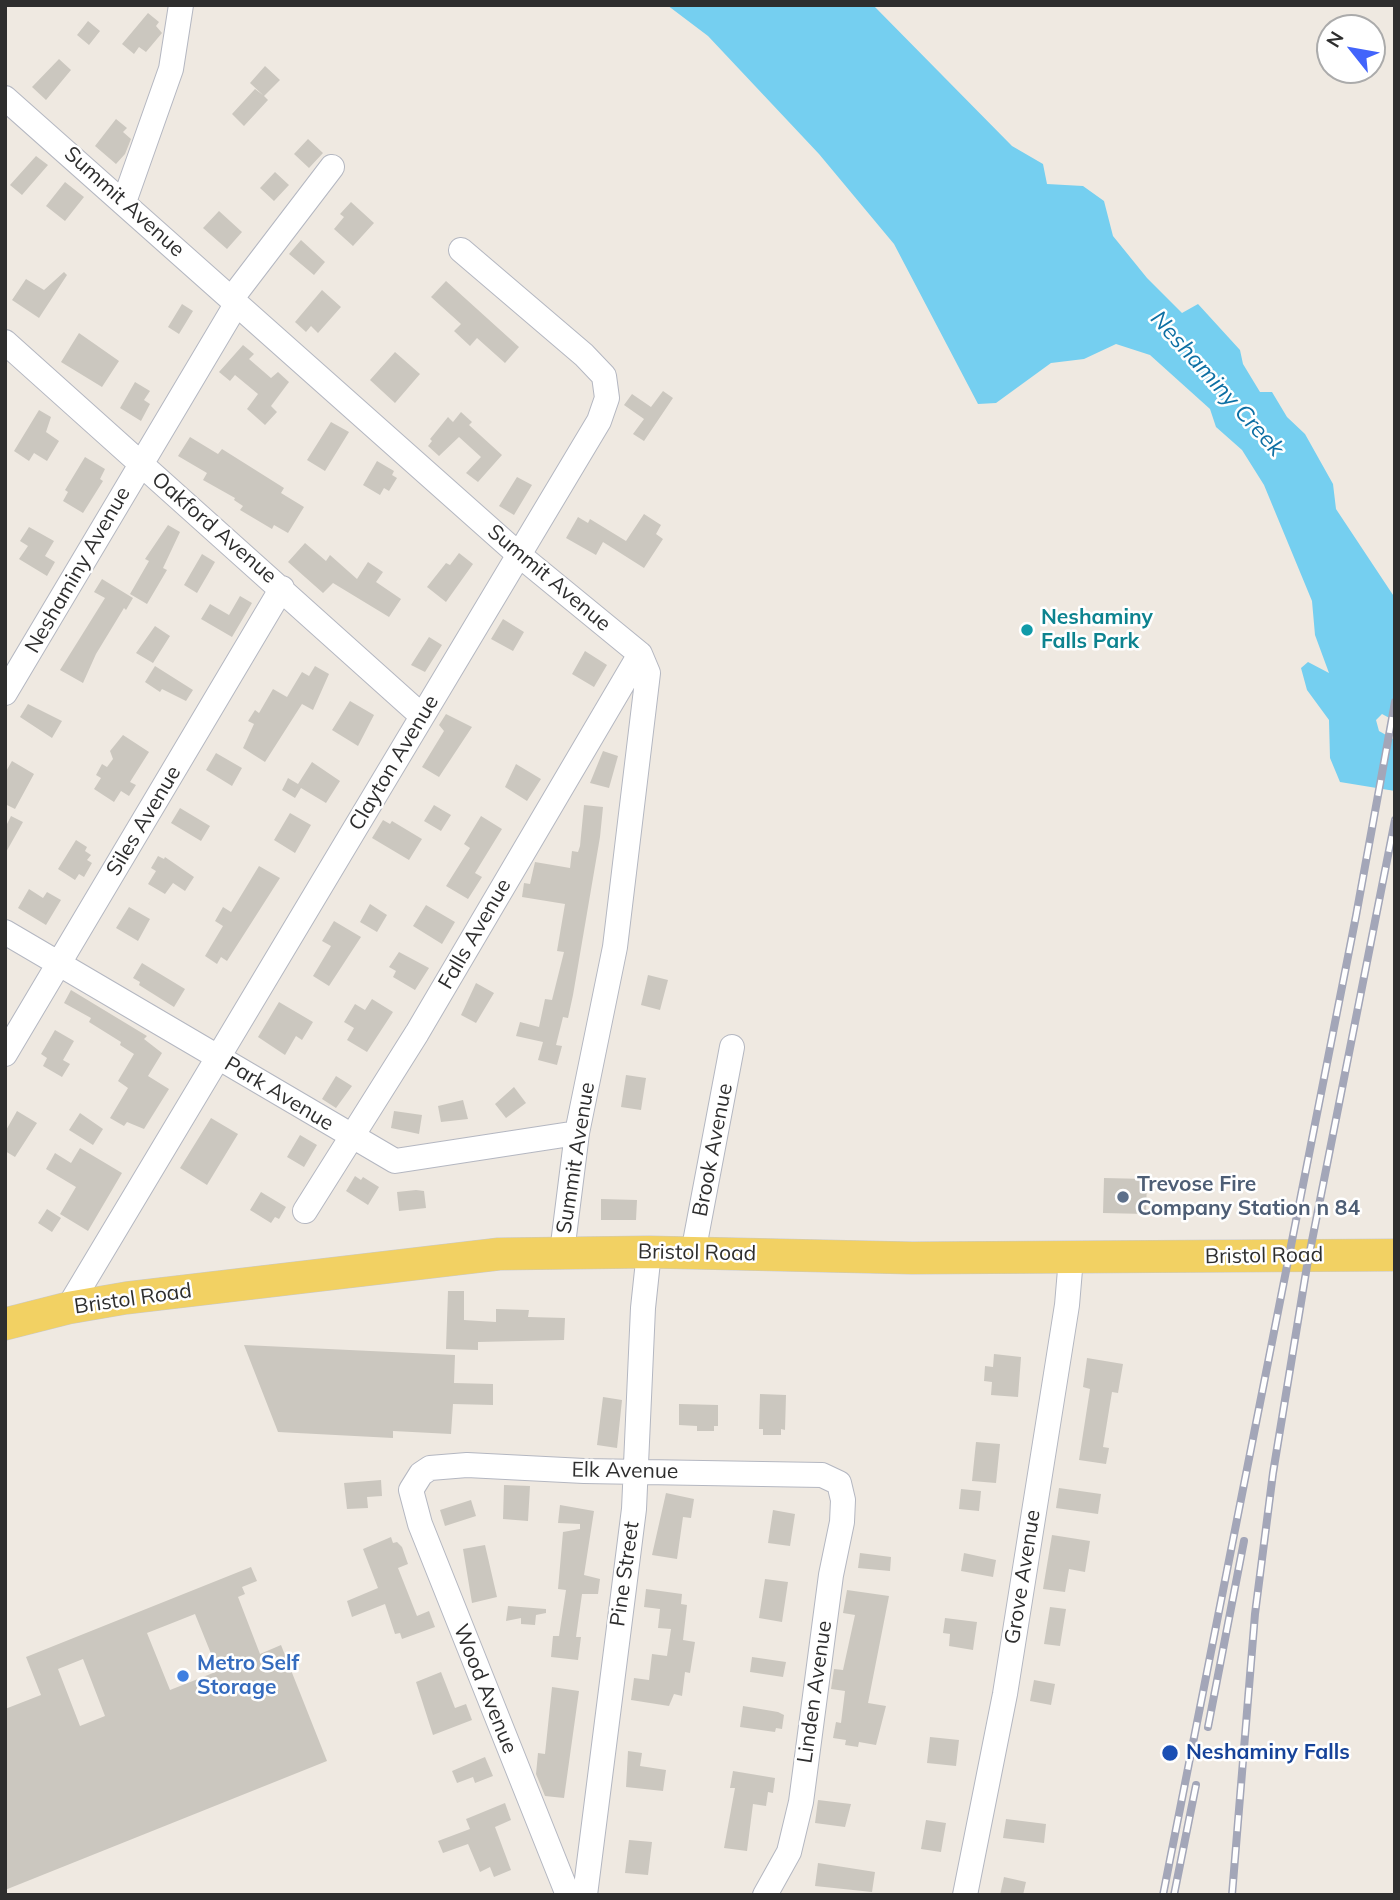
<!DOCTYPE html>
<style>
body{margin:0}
#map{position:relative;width:1400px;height:1900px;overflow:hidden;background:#efe9e1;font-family:Mulish,sans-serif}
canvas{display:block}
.frame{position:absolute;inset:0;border:7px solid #2e2e2e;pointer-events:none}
.north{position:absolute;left:1316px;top:14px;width:70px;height:70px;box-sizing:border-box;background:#fff;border:2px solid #ababab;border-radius:50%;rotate:301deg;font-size:19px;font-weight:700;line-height:28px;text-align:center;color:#2e2e2e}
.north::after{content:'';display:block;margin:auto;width:24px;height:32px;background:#4264fb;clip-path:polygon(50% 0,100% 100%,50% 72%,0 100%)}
</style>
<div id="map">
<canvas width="1400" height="1900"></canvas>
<div class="frame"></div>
<div class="north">N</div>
</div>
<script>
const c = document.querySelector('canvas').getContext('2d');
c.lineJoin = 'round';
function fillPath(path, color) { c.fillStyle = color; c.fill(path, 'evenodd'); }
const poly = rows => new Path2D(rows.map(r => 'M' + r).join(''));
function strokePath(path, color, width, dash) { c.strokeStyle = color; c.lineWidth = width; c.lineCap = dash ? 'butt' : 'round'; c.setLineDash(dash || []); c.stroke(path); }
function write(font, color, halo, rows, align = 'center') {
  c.font = font + ' Mulish,sans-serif'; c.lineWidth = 5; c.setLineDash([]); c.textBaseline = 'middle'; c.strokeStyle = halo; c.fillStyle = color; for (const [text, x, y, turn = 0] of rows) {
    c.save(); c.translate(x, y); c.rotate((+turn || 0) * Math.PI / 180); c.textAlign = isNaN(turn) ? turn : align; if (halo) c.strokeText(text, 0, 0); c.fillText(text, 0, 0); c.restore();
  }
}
fillPath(poly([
 [667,5,873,5,1012,146,1043,164,1047,184,1083,186,1104,201,1113,236,1147,278,1182,313,1198,304,1240,350,1243,364,1260,392,1272,392,1287,417,1305,434,1333,484,1336,509,1395,598,1395,721,1382,714,1376,720,1379,731,1395,740,1395,791,1340,782,1330,758,1329,720,1307,690,1301,668,1308,662,1329,673,1315,635,1312,601,1264,485,1242,450,1216,427,1210,409,1150,355,1116,344,1084,359,1051,363,996,403,978,404,894,244,819,154,708,36]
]), '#75cff0');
fillPath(poly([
 [148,13,159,22,156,26,162,33,146,52,139,47,134,54,122,44],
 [88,21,100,31,89,45,77,35],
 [59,59,71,70,46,100,32,87],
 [265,66,280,80,264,96,268,100,244,126,232,114,255,89,263,95,250,83],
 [116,119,127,128,123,132,131,139,125,154,116,164,95,146],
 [308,139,323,153,309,168,294,154],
 [36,156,48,165,22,195,10,185],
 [275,172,289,185,274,201,260,188],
 [65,182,84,197,65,221,46,206],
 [351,202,374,223,353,246,334,229,344,217,340,214],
 [219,211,242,232,227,249,203,228],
 [301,240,325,262,314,275,289,254],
 [64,272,67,275,39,318,12,300,26,279,44,290],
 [446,281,519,347,505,363,477,338,470,346,454,331,461,324,431,297],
 [322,290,341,307,318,333,311,326,306,332,295,322],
 [182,304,193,311,179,334,168,327],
 [79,333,119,361,102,387,61,362],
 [243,345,254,354,249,359,271,378,278,372,289,382,271,406,277,412,265,425,247,409,258,394,235,375,230,381,219,372],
 [395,352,420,374,395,403,370,380],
 [135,382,150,391,144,400,150,404,141,421,120,408],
 [663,391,673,398,644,441,633,434,644,419,624,405,632,394,651,407],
 [39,410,51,417,46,432,59,441,47,461,34,453,29,461,14,451],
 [461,412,472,422,469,425,502,455,478,482,466,473,481,457,459,437,439,456,428,446,432,441,430,439,448,417,453,422],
 [331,422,349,432,325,471,307,460],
 [190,437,218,454,222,449,284,488,281,493,304,507,288,533,274,525,272,529,240,510,243,506,234,500,235,498,203,480,207,473,178,456],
 [85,457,105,469,100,479,103,481,83,513,63,501,68,492,65,490],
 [377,461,394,471,392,475,397,478,389,491,384,488,380,495,363,485],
 [517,477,532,485,514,515,499,506],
 [644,514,661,525,656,534,663,539,644,568,603,542,596,555,566,538,578,517,588,523,590,519,626,541],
 [168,525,180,532,163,568,167,570,147,604,130,594,149,561,145,559],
 [29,527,54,541,45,556,55,562,47,576,19,559,28,546,20,541],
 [305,543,326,561,330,555,357,579,368,562,383,572,376,582,401,599,389,617,333,583,323,593,288,562],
 [459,553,473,564,446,602,427,587,446,563,450,565],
 [202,554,215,562,197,593,184,585],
 [102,579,133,598,126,610,124,608,96,654,83,683,60,670,105,598,94,592],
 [240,596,252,603,232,637,201,619,210,604,229,615],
 [503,619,524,632,513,651,491,639],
 [155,626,170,636,153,663,136,653],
 [429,637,442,645,425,672,411,665],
 [585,651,607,665,594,687,572,674],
 [155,666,193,690,186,701,162,689,160,692,145,682],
 [315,666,329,674,313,710,302,704,265,762,243,748,254,724,248,721,255,710,259,713,273,689,287,697,302,672,309,676],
 [350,701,374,715,358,746,332,730],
 [28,704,62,721,52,738,20,717],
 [446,714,472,727,439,777,422,767,444,731,439,725],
 [123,735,149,752,130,782,136,785,129,796,121,791,114,802,94,789,101,778,96,775,102,764,107,767,113,759,110,751],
 [603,751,618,756,609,788,590,783],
 [216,753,242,768,232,786,206,770],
 [12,761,34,774,15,809,5,804,5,773],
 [312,762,340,781,326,803,301,788,295,798,282,790,288,778,298,784],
 [516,764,541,779,527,801,505,787],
 [434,805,451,815,441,831,424,821],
 [584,805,603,807,600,837,573,995,568,1018,563,1017,556,1045,562,1046,557,1065,538,1060,543,1042,516,1036,520,1022,539,1027,545,999,552,1000,564,952,557,951,565,904,522,897,524,883,530,884,535,862,570,868,572,851,578,852,580,846],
 [180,808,210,826,201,841,171,823],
 [290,813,311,825,295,853,274,840],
 [11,816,23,822,5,854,5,828],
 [481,816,502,829,475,873,482,877,468,899,446,886,470,848,464,844],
 [383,820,390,824,392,821,422,839,409,860,372,838],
 [76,840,87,847,85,851,91,855,87,860,92,863,84,877,79,874,75,880,58,869],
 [158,856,164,859,165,857,194,877,185,891,173,883,165,894,148,884,156,871,151,868],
 [259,866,280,878,227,961,221,957,217,964,205,956,223,926,215,921,223,907,231,912],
 [29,889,43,898,47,892,61,900,46,925,18,908],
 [370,904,387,915,377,932,360,922],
 [426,905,455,922,442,944,413,926],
 [129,907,150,919,138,941,116,928],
 [334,921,361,937,329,986,313,976,331,946,322,941],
 [399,952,429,968,415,990,393,977,396,971,389,967],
 [142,963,185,989,174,1007,139,985,140,982,133,978],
 [648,975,668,980,660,1010,641,1005],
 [476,983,494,993,476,1023,461,1015],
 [71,990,147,1036,144,1039,162,1053,148,1076,169,1089,144,1129,127,1122,124,1126,110,1118,128,1088,118,1081,134,1054,120,1045,121,1042,89,1022,91,1018,64,1003],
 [372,999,393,1012,367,1052,347,1040,354,1028,344,1022,355,1004,365,1010],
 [279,1002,313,1022,302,1040,296,1036,285,1055,258,1037],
 [55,1030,74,1041,63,1060,70,1064,62,1077,43,1066,47,1058,41,1054],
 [626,1075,646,1078,641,1110,621,1107],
 [336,1076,352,1086,336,1108,322,1099],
 [514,1087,526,1103,506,1118,495,1104],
 [463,1100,468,1119,441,1122,438,1106],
 [17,1111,37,1123,15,1157,5,1151,5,1132],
 [394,1111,422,1115,419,1134,391,1128],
 [80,1113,103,1129,93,1145,69,1130],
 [211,1118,238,1134,207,1185,180,1168],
 [300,1135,317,1145,304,1167,287,1157],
 [80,1148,122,1173,88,1231,60,1214,76,1187,46,1169,55,1153,71,1163],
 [355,1176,361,1180,363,1177,379,1187,368,1205,346,1191],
 [1104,1178,1147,1179,1146,1214,1103,1213],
 [416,1190,424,1191,426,1208,399,1211,397,1192],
 [261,1192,286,1207,279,1219,275,1217,271,1223,250,1210],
 [601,1199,637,1200,636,1220,601,1220],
 [47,1209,61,1218,52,1232,38,1223],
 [448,1291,464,1291,464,1320,496,1322,496,1309,529,1310,528,1317,565,1318,564,1340,478,1342,478,1350,446,1349],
 [244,1345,455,1355,454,1383,493,1384,493,1405,453,1404,451,1434,393,1431,393,1438,278,1432],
 [994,1354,1021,1357,1018,1397,991,1395,992,1382,984,1381,985,1366,993,1367],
 [1087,1358,1123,1364,1118,1393,1112,1392,1103,1447,1109,1448,1106,1464,1079,1460,1090,1389,1083,1387],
 [760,1394,786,1395,785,1430,781,1429,781,1435,763,1435,763,1429,759,1429],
 [603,1397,622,1400,617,1448,597,1445],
 [679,1404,718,1405,718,1426,714,1426,714,1431,697,1431,697,1426,679,1425],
 [976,1442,1000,1444,996,1483,972,1481],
 [381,1480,382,1496,367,1497,368,1508,347,1509,344,1483],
 [504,1485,530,1486,528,1521,503,1519],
 [1059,1488,1101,1494,1098,1514,1056,1508],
 [961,1489,981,1491,979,1511,959,1509],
 [666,1493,694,1499,691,1518,683,1517,677,1559,652,1555],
 [471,1500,476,1516,445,1526,440,1510],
 [560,1505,594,1511,584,1575,600,1579,598,1594,582,1594,576,1637,581,1637,578,1660,551,1657,553,1636,559,1636,566,1590,558,1589,563,1532,580,1529,580,1524,558,1523],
 [773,1510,795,1514,790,1546,768,1543],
 [1052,1535,1090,1541,1085,1572,1069,1569,1065,1592,1043,1589],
 [391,1537,393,1543,397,1542,402,1547,408,1564,398,1568,417,1616,429,1611,435,1627,402,1639,400,1633,395,1634,385,1604,352,1617,347,1601,378,1588,363,1549],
 [485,1545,497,1597,472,1603,463,1549],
 [860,1553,891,1557,890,1571,858,1568],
 [964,1553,996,1560,993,1577,961,1571],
 [251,1567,257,1581,242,1587,245,1594,238,1597,260,1654,281,1645,327,1761,5,1890,5,1709,41,1695,26,1657],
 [195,1614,218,1671,170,1690,147,1633],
 [83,1659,105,1716,80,1726,58,1669],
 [765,1579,788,1582,782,1622,759,1618],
 [646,1589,682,1594,681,1604,687,1605,683,1640,695,1642,690,1673,685,1672,682,1696,674,1694,669,1706,631,1700,634,1678,649,1680,652,1654,667,1656,671,1629,658,1628,660,1609,644,1607],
 [847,1590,889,1596,868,1703,886,1706,876,1745,859,1742,858,1747,845,1745,846,1740,833,1738,836,1722,841,1723,845,1691,831,1689,834,1669,843,1670,855,1615,843,1613],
 [508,1606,546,1609,546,1613,536,1615,535,1625,521,1624,521,1618,506,1621],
 [1050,1607,1066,1609,1060,1646,1044,1644],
 [945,1618,977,1622,973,1650,949,1646,950,1634,943,1633],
 [752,1657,786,1662,783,1677,750,1672],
 [441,1672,455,1708,466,1704,472,1720,433,1735,416,1682],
 [1034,1680,1055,1684,1051,1705,1030,1701],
 [552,1687,579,1691,564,1798,545,1796,536,1774,538,1753,545,1754],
 [743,1706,778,1712,784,1715,782,1729,776,1728,775,1732,740,1727],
 [930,1737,959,1740,956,1766,927,1763],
 [628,1751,642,1753,640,1766,666,1770,663,1791,626,1787],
 [485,1757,493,1776,475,1783,473,1777,457,1783,452,1771],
 [733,1771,775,1778,773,1793,768,1792,766,1806,753,1804,747,1851,724,1848,735,1788,730,1788],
 [818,1800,851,1804,845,1827,815,1823],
 [505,1803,511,1820,495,1827,511,1870,494,1877,490,1867,480,1872,468,1844,443,1853,438,1841,470,1829,466,1819],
 [1006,1819,1046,1824,1044,1843,1003,1838],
 [926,1820,946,1823,941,1852,921,1849],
 [629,1840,652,1842,648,1875,625,1873],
 [818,1863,875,1872,872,1892,815,1886],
 [1004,1877,1026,1882,1023,1895,1000,1895]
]), '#cbc7bf');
const minor = poly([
 [5,98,518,554,640,654,648,673,615,947,577,1133,562,1252],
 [124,202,171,69,181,5],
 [232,298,332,167],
 [5,342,422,716],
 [5,693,237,303],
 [5,932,395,1161,577,1133],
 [5,1054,282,588],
 [305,1211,417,1033,640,654],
 [693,1253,732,1047],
 [68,1308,599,421,607,398,604,376,584,355,461,250],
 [568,1895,420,1524,411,1490,421,1474,430,1468,467,1465,584,1471,822,1475,839,1483,843,1500,842,1522,831,1575,801,1802,789,1852,765,1895],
 [585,1895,634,1509,643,1308,649,1252],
 [965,1895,1005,1694,1067,1305,1071,1258]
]);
const major = poly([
 [5,1324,68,1308,126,1298,499,1254,649,1252,912,1258,1395,1255]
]);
strokePath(minor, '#b4b7c1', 26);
strokePath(major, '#c9c9c9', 33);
strokePath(minor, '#fff', 24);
strokePath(major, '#f2d163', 32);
const rail = poly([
 [1208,1727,1244,1541],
 [1163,1895,1356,916,1395,702],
 [1174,1895,1196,1785],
 [1232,1895,1255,1614,1273,1473,1307,1266,1395,820]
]);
strokePath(rail, '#a3a6b8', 8);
strokePath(rail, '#fff', 5, [16]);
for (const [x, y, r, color] of [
 [1027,630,7,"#0f9aa8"],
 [1123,1197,7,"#5c6f8a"],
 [183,1676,7,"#3f7fe0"],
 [1170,1753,9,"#1a4fb4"]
]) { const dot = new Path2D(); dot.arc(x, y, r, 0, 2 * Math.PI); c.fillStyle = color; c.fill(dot); strokePath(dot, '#fff', 2.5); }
write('21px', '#2e2e2e', '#fff', [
 ["Summit Avenue",124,202,42],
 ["Oakford Avenue",214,528,41],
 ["Neshaminy Avenue",78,570,-60],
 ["Summit Avenue",549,578,40],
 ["Clayton Avenue",394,763,-59],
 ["Siles Avenue",144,821,-59],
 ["Falls Avenue",475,934,-60],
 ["Park Avenue",279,1094,31],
 ["Brook Avenue",713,1150,-79],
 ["Summit Avenue",576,1158,-81],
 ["Bristol Road",697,1253,1],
 ["Bristol Road",1264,1256,-1],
 ["Bristol Road",133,1299,-8],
 ["Elk Avenue",625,1471,1],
 ["Pine Street",625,1574,-82],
 ["Grove Avenue",1023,1577,-81],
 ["Wood Avenue",485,1689,68],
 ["Linden Avenue",815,1692,-82]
]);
write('bold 21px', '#0d838f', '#fff', [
 ["Neshaminy",1041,618],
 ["Falls Park",1041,642]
], 'left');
write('bold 21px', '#4e5e75', '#fff', [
 ["Trevose Fire",1137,1185],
 ["Company Station n 84",1137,1209]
], 'left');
write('bold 21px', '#366cbe', '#fff', [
 ["Metro Self",197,1664],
 ["Storage",197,1688]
], 'left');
write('bold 21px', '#164399', '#fff', [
 ["Neshaminy Falls",1186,1753]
], 'left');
write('italic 23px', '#0d6fa3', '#fff', [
 ["Neshaminy Creek",1217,384,48]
]);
</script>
